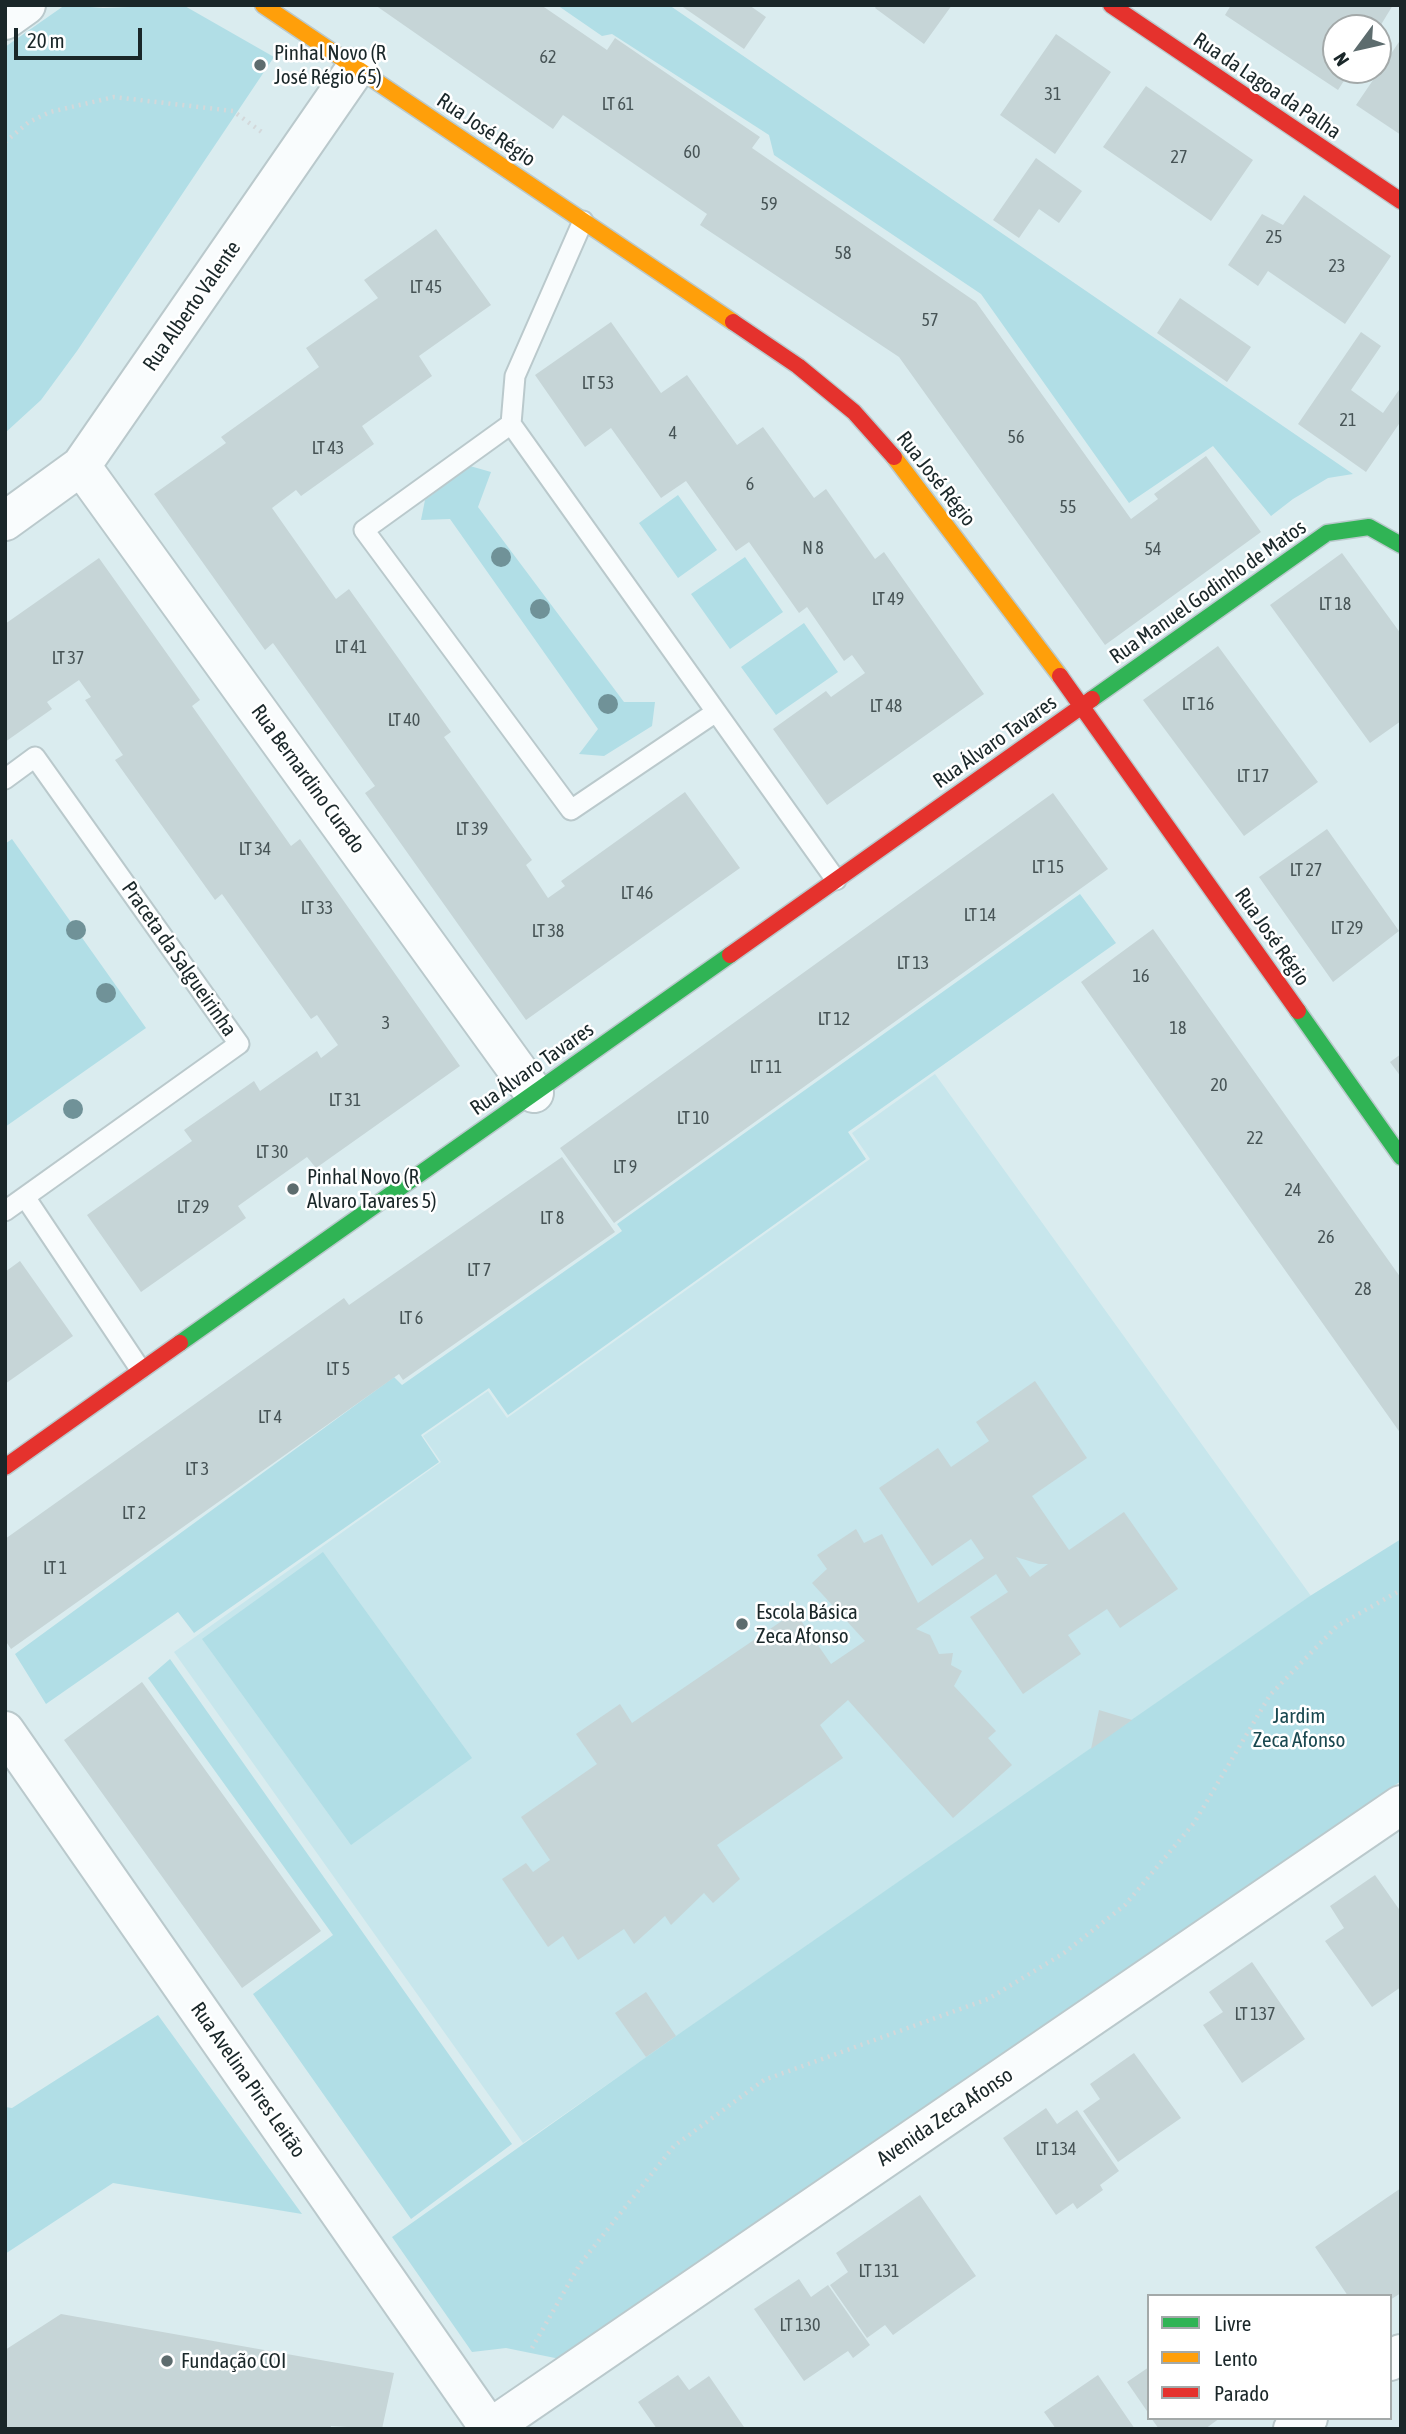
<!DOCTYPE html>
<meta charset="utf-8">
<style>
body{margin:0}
#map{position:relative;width:1406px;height:2434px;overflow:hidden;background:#daecef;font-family:"Asap Condensed",sans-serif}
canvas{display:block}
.frame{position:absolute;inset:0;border:7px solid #1a2729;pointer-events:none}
.legend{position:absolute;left:1147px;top:2294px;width:245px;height:126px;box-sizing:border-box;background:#fff;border:2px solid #a3a9a9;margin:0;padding:9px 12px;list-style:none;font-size:21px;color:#1a2729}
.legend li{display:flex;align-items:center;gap:14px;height:35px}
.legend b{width:35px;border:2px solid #a3a9a9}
.north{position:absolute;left:1322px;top:14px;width:70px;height:70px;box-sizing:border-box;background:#fff;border:2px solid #a3a9a9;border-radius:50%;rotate:237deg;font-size:19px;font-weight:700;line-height:28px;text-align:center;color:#1a2729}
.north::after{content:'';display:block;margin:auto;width:24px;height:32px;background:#5d6c6e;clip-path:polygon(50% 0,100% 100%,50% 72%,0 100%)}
.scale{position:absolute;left:14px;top:28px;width:128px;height:32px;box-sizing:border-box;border:4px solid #1a2729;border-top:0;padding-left:9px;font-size:21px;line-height:24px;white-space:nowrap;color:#1a2729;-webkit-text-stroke:5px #fff;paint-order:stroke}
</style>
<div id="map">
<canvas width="1406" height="2434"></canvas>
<div class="frame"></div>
<ul class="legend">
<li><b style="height:9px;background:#30b455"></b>Livre</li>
<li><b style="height:9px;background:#ff9f0a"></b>Lento</li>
<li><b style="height:9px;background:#e5322d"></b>Parado</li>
</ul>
<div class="north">N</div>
<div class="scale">20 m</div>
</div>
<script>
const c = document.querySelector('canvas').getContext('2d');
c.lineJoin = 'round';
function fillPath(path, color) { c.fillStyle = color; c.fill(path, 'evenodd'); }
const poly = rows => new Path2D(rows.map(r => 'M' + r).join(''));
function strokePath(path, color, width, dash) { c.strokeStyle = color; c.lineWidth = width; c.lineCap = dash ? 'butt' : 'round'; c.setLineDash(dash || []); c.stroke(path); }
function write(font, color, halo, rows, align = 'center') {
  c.font = font + ' "Asap Condensed",sans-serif'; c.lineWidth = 5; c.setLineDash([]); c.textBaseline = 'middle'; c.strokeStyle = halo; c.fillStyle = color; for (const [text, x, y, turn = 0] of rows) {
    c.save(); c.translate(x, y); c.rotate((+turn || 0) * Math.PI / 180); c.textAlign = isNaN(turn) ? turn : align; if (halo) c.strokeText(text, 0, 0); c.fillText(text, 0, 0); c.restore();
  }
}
fillPath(poly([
 [935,1074,1311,1596,523,2143,174,1652,441,1462,423,1436,488,1391,507,1418,870,1159,852,1133]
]), '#c7e6ec');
fillPath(poly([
 [65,5,103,8,183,5,274,57,77,351,41,400,5,433,5,47],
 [557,5,669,5,1353,474,1328,478,1293,499,1271,516,1213,446,1129,503,981,294,774,155,769,135,612,34,602,36],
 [470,466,491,472,478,507,624,702,655,702,652,726,604,756,579,754,598,729,450,519,421,520,425,500],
 [678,495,717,550,678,578,639,523],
 [745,557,783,612,730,649,691,594],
 [804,623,838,672,776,715,741,667],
 [12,839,146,1028,5,1127,5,844],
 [1080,894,1116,943,848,1132,866,1159,508,1415,489,1388,421,1435,439,1462,194,1633,178,1612,46,1704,15,1654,394,1377,402,1385,622,1231,617,1224],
 [1401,1539,1401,1781,560,2359,506,2348,472,2352,392,2237,676,2036,1310,1596],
 [323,1552,472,1758,351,1845,202,1639],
 [170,1659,512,2144,411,2219,253,1994,333,1935,148,1678],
 [158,2015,302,2214,113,2183,5,2254,5,2107,12,2108]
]), '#b1dee6');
fillPath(poly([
 [375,5,541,5,607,50,615,38,760,137,752,148,976,302,1131,519,1158,499,1154,494,1206,456,1261,532,1105,645,899,357,700,225,707,214,563,115,553,129],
 [680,5,749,5,766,17,744,49],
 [877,5,952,5,924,44,875,8],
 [1231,5,1393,5,1379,28,1336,28,1336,70,1351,70,1338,90,1225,15],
 [1056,34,1111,72,1055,154,1000,115],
 [1401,39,1401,135,1356,105],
 [1146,86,1253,160,1211,221,1103,147],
 [1036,158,1082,191,1059,223,1039,209,1019,238,993,220],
 [1304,195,1391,256,1345,324,1268,271,1258,286,1228,265,1262,214,1283,225],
 [436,229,491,305,419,356,432,376,362,426,374,444,301,496,296,490,272,508,336,599,349,589,451,732,444,737,532,860,526,865,548,898,565,886,561,881,685,792,740,868,526,1020,365,793,375,786,273,643,265,650,154,494,226,443,221,437,319,367,306,348,378,298,364,280],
 [1180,298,1251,347,1227,382,1157,333],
 [611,322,661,393,687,375,737,445,763,427,814,498,826,489,875,559,884,552,984,694,827,805,773,729,826,691,831,697,865,673,852,655,844,661,807,607,799,613,749,542,736,551,686,481,661,498,611,428,585,447,535,375],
 [1361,332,1381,346,1351,390,1383,413,1401,387,1401,421,1366,472,1298,424],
 [1342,553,1401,634,1401,721,1370,743,1270,605],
 [99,558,200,700,192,706,291,846,300,839,460,1066,316,1168,307,1157,238,1206,246,1218,141,1292,87,1215,192,1141,184,1130,254,1081,260,1091,317,1051,321,1058,338,1045,317,1015,311,1019,222,894,215,900,115,760,123,755,85,700,91,697,79,680,47,702,52,709,5,742,5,624],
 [1218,646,1318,782,1244,836,1143,700],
 [1053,793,1108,869,614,1223,560,1148],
 [1327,829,1399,931,1333,982,1259,877],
 [1153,929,1401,1278,1401,1434,1081,982],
 [1401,1054,1401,1077,1390,1062],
 [562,1157,615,1232,403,1380,399,1374,11,1649,5,1640,5,1539,344,1298,349,1305],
 [20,1261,73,1336,5,1384,5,1272],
 [1035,1381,1087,1458,1032,1496,1069,1550,1124,1512,1178,1589,1120,1628,1107,1609,1068,1635,1081,1654,1023,1694,970,1617,1008,1592,996,1574,916,1629,930,1635,939,1654,953,1653,951,1665,962,1671,954,1686,996,1731,988,1738,1012,1765,953,1818,848,1700,820,1725,843,1758,717,1845,740,1879,713,1903,704,1893,671,1925,665,1916,634,1944,624,1929,578,1960,563,1936,548,1947,502,1879,526,1863,533,1872,550,1860,521,1817,597,1764,576,1734,620,1704,632,1723,795,1612,831,1664,865,1641,812,1583,827,1569,817,1555,856,1529,864,1543,882,1534,918,1603,984,1558,971,1539,932,1566,879,1488,938,1448,951,1467,989,1441,976,1422],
 [1016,1557,1039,1564,1048,1564,1030,1577],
 [142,1682,321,1931,242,1988,64,1740],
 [1099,1710,1132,1720,1091,1749],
 [1375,1875,1401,1912,1401,1987,1372,2007,1325,1941,1344,1928,1330,1906],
 [1252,1962,1305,2039,1242,2083,1203,2025,1223,2012,1209,1992],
 [646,1992,676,2036,646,2057,615,2013],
 [1134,2053,1181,2118,1118,2162,1083,2111,1100,2099,1090,2084],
 [1046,2108,1057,2124,1077,2110,1119,2171,1100,2185,1103,2190,1077,2209,1073,2203,1056,2215,1003,2138],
 [1401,2188,1401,2293,1390,2300,1390,2296,1348,2296,1315,2247],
 [920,2195,976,2276,893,2335,885,2325,867,2338,830,2285,848,2272,836,2253],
 [799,2279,811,2297,828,2285,870,2345,853,2358,848,2351,804,2381,754,2309],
 [61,2314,394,2373,382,2429,331,2426,330,2429,5,2429,5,2350],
 [1149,2367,1149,2414,1127,2382],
 [678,2375,689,2390,709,2376,744,2427,657,2429,638,2402],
 [1098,2375,1135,2429,1056,2429,1044,2412],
 [1151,2418,1220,2418,1205,2429,1159,2429]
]), '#c6d5d7');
const lane = poly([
 [511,424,515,376,583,221],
 [716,712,571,810,364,530,511,424,836,880],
 [5,779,35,757,239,1044,5,1211],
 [25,1197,140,1369]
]);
const street = poly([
 [5,20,26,5],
 [81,466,534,1093],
 [5,521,81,466,356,68],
 [5,1731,490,2429],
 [1390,2361,1401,2354],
 [489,2429,1401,1805],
 [1293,2429,1308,2418]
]);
const fast = poly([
 [1092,699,1327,533,1369,527,1401,545],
 [1298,1011,1401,1157],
 [180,1343,730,955]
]);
const slow = poly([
 [263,5,733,322],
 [894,457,1060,676]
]);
const jam = poly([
 [1111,5,1401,201],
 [733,322,798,366,854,412,894,457],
 [1060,676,1298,1011],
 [730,955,1092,699],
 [5,1467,180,1343]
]);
strokePath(lane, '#bac9cc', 23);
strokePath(street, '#bac9cc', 42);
strokePath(fast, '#bac9cc', 19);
strokePath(slow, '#bac9cc', 19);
strokePath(jam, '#bac9cc', 19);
strokePath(poly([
 [5,142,29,122,50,112,114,97,233,111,263,133],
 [532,2348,580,2264,674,2146,764,2080,988,1999,1064,1953,1125,1905,1194,1823,1270,1695,1337,1626,1401,1590]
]), '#d3d8da', 4.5, [2, 5]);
strokePath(lane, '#f9fcfd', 19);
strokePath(street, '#f9fcfd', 38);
strokePath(fast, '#30b455', 16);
strokePath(slow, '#ff9f0a', 16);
strokePath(jam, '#e5322d', 16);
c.fillStyle = '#709298';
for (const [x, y] of [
 [501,557],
 [540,609],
 [608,704],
 [76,930],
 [106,993],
 [73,1109]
]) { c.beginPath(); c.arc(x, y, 10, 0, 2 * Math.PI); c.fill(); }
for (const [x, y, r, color] of [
 [260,65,7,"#5d6c6e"],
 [293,1189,7,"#5d6c6e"],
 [742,1624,7,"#5d6c6e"],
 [167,2361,7,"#5d6c6e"]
]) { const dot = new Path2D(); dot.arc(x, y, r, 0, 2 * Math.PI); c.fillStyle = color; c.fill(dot); strokePath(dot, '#fff', 2.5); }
write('18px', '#475456', null, [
 ["62",548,57],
 ["31",1053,94],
 ["LT 61",618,104],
 ["60",692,152],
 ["27",1179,157],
 ["59",769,204],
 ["25",1274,237],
 ["58",843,253],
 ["23",1337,266],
 ["LT 45",426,287],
 ["57",930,320],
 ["LT 53",598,383],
 ["21",1348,420],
 ["4",673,433],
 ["56",1016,437],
 ["LT 43",328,448],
 ["6",750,484],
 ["55",1068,507],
 ["N 8",813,548],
 ["54",1153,549],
 ["LT 49",888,599],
 ["LT 18",1335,604],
 ["LT 41",351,647],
 ["LT 37",68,658],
 ["LT 16",1198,704],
 ["LT 48",886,706],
 ["LT 40",404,720],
 ["LT 17",1253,776],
 ["LT 39",472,829],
 ["LT 34",255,849],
 ["LT 15",1048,867],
 ["LT 27",1306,870],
 ["LT 46",637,893],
 ["LT 33",317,908],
 ["LT 14",980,915],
 ["LT 29",1347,928],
 ["LT 38",548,931],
 ["LT 13",913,963],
 ["16",1141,976],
 ["LT 12",834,1019],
 ["3",386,1023],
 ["18",1178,1028],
 ["LT 11",766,1067],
 ["20",1219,1085],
 ["LT 31",345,1100],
 ["LT 10",693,1118],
 ["22",1255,1138],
 ["LT 30",272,1152],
 ["LT 9",625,1167],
 ["24",1293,1190],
 ["LT 29",193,1207],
 ["LT 8",552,1218],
 ["26",1326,1237],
 ["LT 7",479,1270],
 ["28",1363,1289],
 ["LT 6",411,1318],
 ["LT 5",338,1369],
 ["LT 4",270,1417],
 ["LT 3",197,1469],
 ["LT 2",134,1513],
 ["LT 1",55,1568],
 ["LT 137",1255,2014],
 ["LT 134",1056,2149],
 ["LT 131",879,2271],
 ["LT 130",800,2325]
]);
write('21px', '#1a2729', '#fff', [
 ["Pinhal Novo (R",274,53],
 ["José Régio 65)",274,77],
 ["Pinhal Novo (R",307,1177],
 ["Alvaro Tavares 5)",307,1201],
 ["Escola Básica",756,1612],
 ["Zeca Afonso",756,1636],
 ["Fundação COI",181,2361]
], 'left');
write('21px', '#1a2729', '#fff', [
 ["Rua da Lagoa da Palha",1267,86,34],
 ["Rua José Régio",486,130,34],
 ["Rua Alberto Valente",192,306,-55],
 ["Rua José Régio",936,479,52],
 ["Rua Manuel Godinho de Matos",1208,592,-35],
 ["Rua Álvaro Tavares",995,742,-35],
 ["Rua Bernardino Curado",308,779,54],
 ["Rua José Régio",1272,937,55],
 ["Praceta da Salgueirinha",179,959,55],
 ["Rua Álvaro Tavares",532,1069,-35],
 ["Rua Avelina Pires Leitão",248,2080,55],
 ["Avenida Zeca Afonso",945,2117,-34]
]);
write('21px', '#194850', '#fff', [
 ["Jardim",1299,1716],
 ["Zeca Afonso",1299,1740]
]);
</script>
